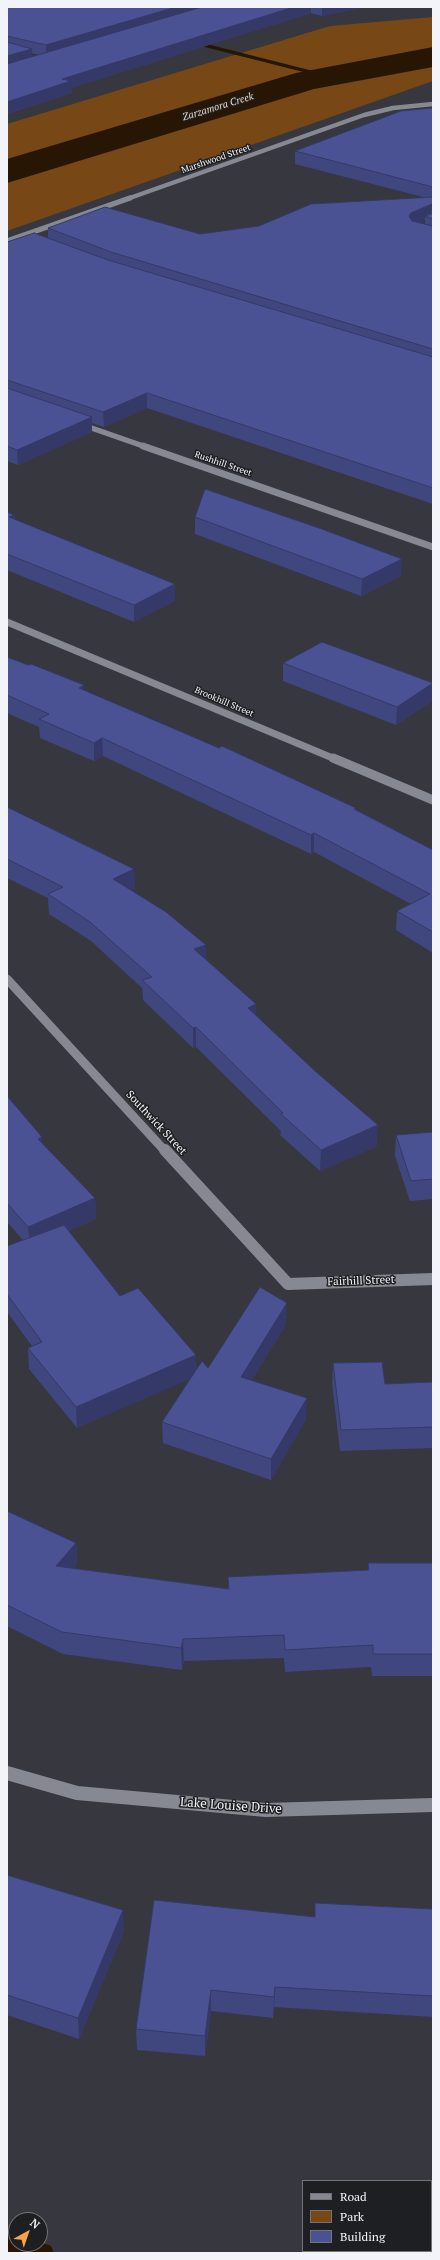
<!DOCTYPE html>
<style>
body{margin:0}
#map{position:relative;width:440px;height:2260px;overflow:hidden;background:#36373f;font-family:"PT Serif",serif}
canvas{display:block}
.frame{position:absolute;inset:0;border:8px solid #f3f4f9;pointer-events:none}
.legend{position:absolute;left:302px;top:2180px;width:130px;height:72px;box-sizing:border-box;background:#1e1f22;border:1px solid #737478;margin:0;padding:5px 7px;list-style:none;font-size:12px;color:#f3f4f9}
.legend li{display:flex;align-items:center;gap:8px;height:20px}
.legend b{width:20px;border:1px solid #737478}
.north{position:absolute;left:8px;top:2212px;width:40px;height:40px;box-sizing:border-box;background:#1e1f22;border:1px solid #737478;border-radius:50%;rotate:40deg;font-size:11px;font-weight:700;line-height:16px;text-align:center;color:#f3f4f9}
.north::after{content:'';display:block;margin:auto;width:14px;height:18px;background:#f7a149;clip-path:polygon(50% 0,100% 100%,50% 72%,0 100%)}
</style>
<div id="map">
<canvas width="440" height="2260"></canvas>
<div class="frame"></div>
<ul class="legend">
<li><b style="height:5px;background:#878992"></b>Road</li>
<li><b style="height:11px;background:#774816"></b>Park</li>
<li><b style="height:11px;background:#4b5294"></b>Building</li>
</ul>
<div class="north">N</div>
</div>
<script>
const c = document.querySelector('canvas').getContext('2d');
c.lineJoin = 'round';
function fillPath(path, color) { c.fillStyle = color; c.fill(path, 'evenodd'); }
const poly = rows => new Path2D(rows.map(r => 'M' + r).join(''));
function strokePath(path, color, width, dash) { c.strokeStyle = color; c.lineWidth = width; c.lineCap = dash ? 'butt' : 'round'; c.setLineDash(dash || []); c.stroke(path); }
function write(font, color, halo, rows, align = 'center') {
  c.font = font + ' "PT Serif",serif'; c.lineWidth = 3; c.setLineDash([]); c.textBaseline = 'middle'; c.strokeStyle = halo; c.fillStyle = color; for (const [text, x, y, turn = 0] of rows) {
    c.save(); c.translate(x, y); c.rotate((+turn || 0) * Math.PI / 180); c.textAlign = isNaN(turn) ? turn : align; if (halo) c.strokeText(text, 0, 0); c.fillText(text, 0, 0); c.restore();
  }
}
fillPath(poly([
 [433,17,433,81,7,231,7,124,330,26]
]), '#774816');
fillPath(poly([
 [191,40,329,75,330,76,327,78,189,43,191,40],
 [7,2234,16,2236,16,2244,40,2244,40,2242,51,2246,54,2253,7,2253,7,2234]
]), '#281604');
fillPath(poly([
 [433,47,433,67,314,89,7,183,7,159,296,73,433,47]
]), '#281604');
strokePath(poly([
 [127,199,364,115,393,108,433,104]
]), '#878992', 4.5);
strokePath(poly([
 [7,241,130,198],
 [80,424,146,447]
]), '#878992', 5.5);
strokePath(poly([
 [143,446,433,547],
 [7,622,335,759]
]), '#878992', 7);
strokePath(poly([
 [333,758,433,800],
 [7,979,165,1151]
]), '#878992', 9);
strokePath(poly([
 [165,1150,288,1284,433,1279]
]), '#878992', 12);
strokePath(poly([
 [7,1773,77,1793,266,1810,433,1805]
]), '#878992', 14);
fillPath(poly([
 [7,7,365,7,322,16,311,13,71,88,72,93,7,114],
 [32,53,39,55,32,57],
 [433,108,433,504,147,408,104,427,92,423,92,432,18,465,7,461,7,242,48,238,48,228,200,234,259,226,423,197,295,164,295,151],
 [425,220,425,224,419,223],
 [7,512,14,515,15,519,175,601,134,622,7,570],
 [195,517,401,576,361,596,195,534],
 [7,657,84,685,84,691,356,808,356,810,433,850,433,953,396,930,397,911,411,904,314,852,311,854,103,756,94,761,40,738,39,727,7,713],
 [283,663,432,701,396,725,283,681],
 [7,807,134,869,135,888,131,890,206,945,206,959,256,1015,377,1146,320,1171,280,1135,281,1131,196,1047,193,1048,143,1000,142,988,91,941,49,914,48,898,7,878],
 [7,1096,42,1137,42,1144,95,1198,96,1219,68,1231,120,1296,197,1369,208,1368,286,1324,252,1380,306,1419,271,1480,163,1443,162,1422,190,1378,77,1428,29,1369,28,1348,32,1346,7,1312,7,1246,23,1240,7,1222],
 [433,1132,433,1199,410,1201,395,1156,396,1135],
 [333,1363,385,1384,433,1382,433,1448,340,1451,332,1384],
 [7,1511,76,1543,77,1565,74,1569,228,1589,228,1577,368,1570,368,1563,433,1563,433,1676,372,1676,371,1667,285,1672,284,1658,184,1661,182,1670,63,1654,7,1626],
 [7,1875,124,1931,79,2039,7,2015],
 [433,1909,433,2017,274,2007,273,2018,211,2011,205,2056,137,2050,136,2029,314,1917]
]), '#40477f');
fillPath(poly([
 [176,7,214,7,46,56,46,45],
 [294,7,311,7,311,13,71,88,72,93,7,114,7,102,62,79],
 [322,7,365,7,322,16],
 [32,49,32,61,7,68,7,56],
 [432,204,431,217,425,216,425,220,410,226,409,216,411,213],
 [147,393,147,408,104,427,103,412],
 [92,417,92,432,18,465,17,450],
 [14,515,15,531,9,517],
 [402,559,401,576,361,596,362,579],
 [175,584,175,601,134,622,134,605],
 [433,683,432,701,396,725,397,707],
 [84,685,85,703,79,688],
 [102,738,103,756,94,761,94,743],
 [314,833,314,852,311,854,311,835],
 [134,869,135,888,114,898,113,879],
 [206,945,206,964,194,949],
 [256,1004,256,1024,248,1008],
 [196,1027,196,1047,193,1048,193,1028],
 [378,1125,377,1146,320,1171,321,1150],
 [42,1137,43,1158,38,1139],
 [95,1198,96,1219,30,1247,28,1227],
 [287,1303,286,1324,241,1398,241,1377],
 [196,1355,197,1376,77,1428,76,1407],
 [307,1398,306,1419,271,1480,271,1459],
 [76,1543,77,1565,58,1588,56,1566],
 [183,1639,184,1661,182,1670,181,1648],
 [123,1910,124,1931,79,2039,78,2018],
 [275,1987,274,2007,273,2018,274,1997],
 [211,1990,211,2011,205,2056,205,2036]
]), '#343968');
const building = poly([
 [7,7,176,7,46,45,7,36,7,7],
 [202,7,294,7,62,79,71,81,7,102,7,64,202,7],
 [7,42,32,49,7,56,7,42],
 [433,108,433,187,295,151,401,111,433,108],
 [433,197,433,204,432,204,411,213,409,216,412,221,433,226,433,349,111,252,48,228,105,207,200,234,259,226,311,204,433,197],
 [433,213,433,219,425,216,433,213],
 [34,233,108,260,433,357,433,488,147,393,103,412,7,380,7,242,34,233],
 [7,388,92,417,17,450,7,446,7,388],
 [205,489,319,528,402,559,362,579,195,517,205,489],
 [7,512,14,515,9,517,175,584,134,605,7,554,7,512],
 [322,642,433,683,397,707,283,663,322,642],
 [7,657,28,665,31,664,84,685,79,688,219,748,222,746,356,808,354,809,433,850,433,932,397,911,430,894,314,833,311,835,102,738,94,743,39,719,49,714,7,695,7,657],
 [7,807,134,869,113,879,166,912,206,945,194,949,256,1004,248,1008,315,1071,378,1125,321,1150,281,1114,283,1113,196,1027,193,1028,142,980,152,977,90,922,48,894,63,887,7,859,7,807],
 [7,1096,42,1137,38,1139,95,1198,28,1227,7,1203,7,1096],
 [433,1132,433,1179,411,1181,396,1135,433,1132],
 [64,1225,120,1296,138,1288,196,1355,76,1407,28,1348,42,1342,7,1294,7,1246,64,1225],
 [260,1287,287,1303,241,1377,307,1398,271,1459,162,1422,202,1361,208,1368,260,1287],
 [382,1362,385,1384,433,1382,433,1427,341,1430,333,1363,382,1362],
 [7,1511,76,1543,56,1566,229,1589,228,1577,369,1570,368,1563,433,1563,433,1654,373,1654,373,1645,285,1650,284,1635,183,1639,181,1648,62,1632,7,1605,7,1511],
 [7,1875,123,1910,78,2018,7,1995,7,1875],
 [154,1900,315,1917,315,1903,433,1909,433,1996,275,1987,274,1997,211,1990,205,2036,136,2029,154,1900]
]);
fillPath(building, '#4b5294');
strokePath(building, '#343968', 1);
write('9px', '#f3f4f9', '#1e1f22', [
 ["Marshwood Street",216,159,-19],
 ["Rushhill Street",223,464,19],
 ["Brookhill Street",224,702,23]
]);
write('italic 10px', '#f7d5b8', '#1e1f22', [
 ["Zarzamora Creek",218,107,-17]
]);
write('11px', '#f3f4f9', '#1e1f22', [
 ["Southwick Street",156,1123,47],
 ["Fairhill Street",361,1281,-2]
]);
write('13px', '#f3f4f9', '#1e1f22', [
 ["Lake Louise Drive",231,1806,4]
]);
</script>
